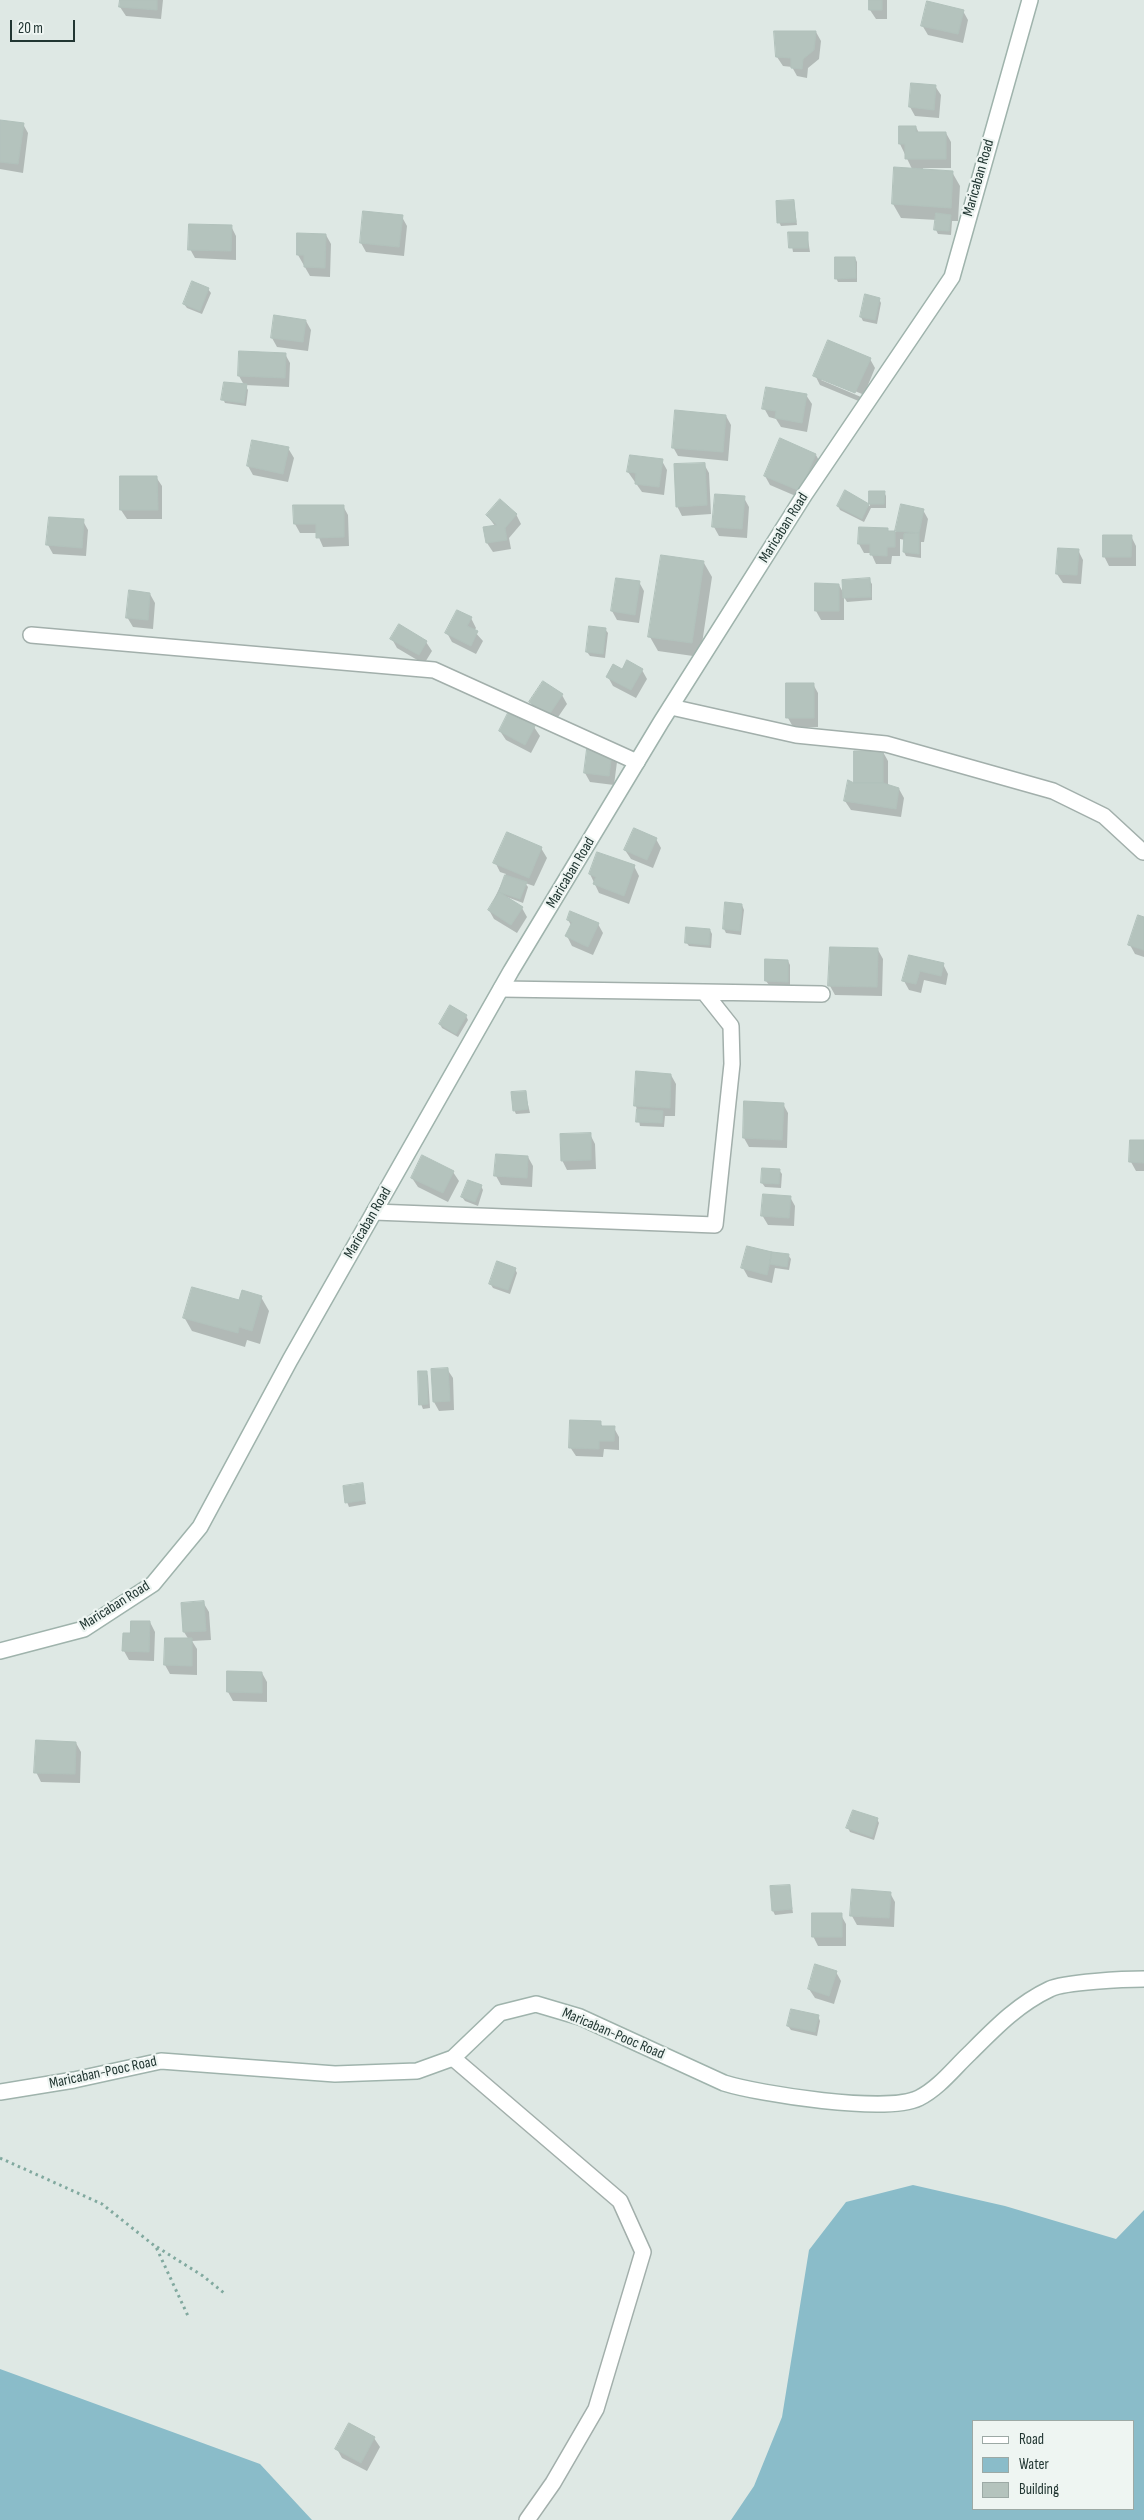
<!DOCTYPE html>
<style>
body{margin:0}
#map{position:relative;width:1144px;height:2520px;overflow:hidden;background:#dee8e4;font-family:"Sofia Sans Condensed",sans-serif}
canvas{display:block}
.legend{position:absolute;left:972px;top:2420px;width:162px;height:90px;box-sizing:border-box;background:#eef5f2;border:1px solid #9ca9a5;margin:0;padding:6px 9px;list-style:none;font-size:15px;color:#213632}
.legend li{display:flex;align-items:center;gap:10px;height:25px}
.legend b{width:25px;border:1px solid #9ca9a5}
.scale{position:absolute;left:10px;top:20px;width:65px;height:22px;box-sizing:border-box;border:2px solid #213632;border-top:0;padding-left:6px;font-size:15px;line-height:18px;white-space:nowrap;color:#213632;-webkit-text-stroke:4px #eef5f2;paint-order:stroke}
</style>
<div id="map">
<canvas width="1144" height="2520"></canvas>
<ul class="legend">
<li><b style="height:6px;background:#fff"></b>Road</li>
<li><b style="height:14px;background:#8abcc9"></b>Water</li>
<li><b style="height:14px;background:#b4c3bd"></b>Building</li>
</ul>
<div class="scale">20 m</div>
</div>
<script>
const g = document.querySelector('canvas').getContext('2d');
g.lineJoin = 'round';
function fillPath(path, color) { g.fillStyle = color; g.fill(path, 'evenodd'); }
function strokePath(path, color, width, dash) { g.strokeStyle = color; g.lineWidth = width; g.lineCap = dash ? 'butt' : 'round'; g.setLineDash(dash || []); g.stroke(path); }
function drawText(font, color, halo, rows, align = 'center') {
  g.font = font + ' "Sofia Sans Condensed",sans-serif'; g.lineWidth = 4.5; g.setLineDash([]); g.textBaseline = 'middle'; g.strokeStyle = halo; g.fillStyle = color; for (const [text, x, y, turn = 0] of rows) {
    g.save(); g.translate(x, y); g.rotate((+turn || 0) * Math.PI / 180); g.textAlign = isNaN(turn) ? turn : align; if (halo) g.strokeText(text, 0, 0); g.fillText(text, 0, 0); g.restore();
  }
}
const water = new Path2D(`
 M 913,2185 L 1005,2206 L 1116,2239 L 1144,2210 L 1144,2520 L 731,2520 L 754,2486 L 782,2417 L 809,2250 L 846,2202 ZM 1133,2421 L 1133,2509 L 973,2509 L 973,2421 Z
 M 0,2369 L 260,2464 L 312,2520 L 0,2520 Z`);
const shadow = new Path2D(`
 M 121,0 L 163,0 L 161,19 L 126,16 L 120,7 Z
 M 870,0 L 887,0 L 887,19 L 876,19 L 870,10 Z
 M 963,11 L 968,20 L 963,43 L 928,35 L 922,25 Z
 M 816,32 L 821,41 L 819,59 L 808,68 L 807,78 L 797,76 L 792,67 L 783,66 L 777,57 Z
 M 935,86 L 941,95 L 939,118 L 915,116 L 910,107 Z
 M 0,121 L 23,124 L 28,133 L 23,173 L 0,169 Z
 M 916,127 L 919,133 L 946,133 L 951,142 L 951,168 L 923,168 L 923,170 L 952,172 L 960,186 L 958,221 L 952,221 L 951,235 L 938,234 L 936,230 L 937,220 L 901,218 L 893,204 L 912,169 L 900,144 Z
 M 794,202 L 797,225 L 781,226 L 779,222 Z
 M 402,217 L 407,226 L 404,256 L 366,252 L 361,243 Z
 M 231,226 L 236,236 L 236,260 L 195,258 L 190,249 Z
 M 807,233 L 810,252 L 793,252 L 790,234 Z
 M 326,235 L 331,244 L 330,277 L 310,276 L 298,255 Z
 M 855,258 L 857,262 L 857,282 L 838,282 L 836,278 Z
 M 208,289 L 211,293 L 202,314 L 187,308 L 184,304 Z
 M 879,299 L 881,303 L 877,324 L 863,321 L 861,317 Z
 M 306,321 L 311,330 L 308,351 L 277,347 L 272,338 Z
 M 285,354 L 290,363 L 289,387 L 245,385 L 248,390 L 246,406 L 225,403 L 223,399 L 244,385 L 239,376 Z
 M 870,359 L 875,368 L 861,402 L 820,385 L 815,375 ZM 821,377 L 862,394 L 861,397 L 821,380 Z
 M 806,395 L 812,404 L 807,432 L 781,427 L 776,419 L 769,417 L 764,408 Z
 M 726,416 L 731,425 L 728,461 L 678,456 L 673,447 Z
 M 288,448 L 294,458 L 288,482 L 253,475 L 248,466 Z
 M 816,455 L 821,464 L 805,500 L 770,485 L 765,476 Z
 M 631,456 L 662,461 L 667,470 L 664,495 L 642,492 L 628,472 Z
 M 704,464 L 709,473 L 711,514 L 682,516 L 677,506 Z
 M 156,477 L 162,486 L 162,519 L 127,519 L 121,510 L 121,478 Z
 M 846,492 L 870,506 L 870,492 L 884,492 L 886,496 L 886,508 L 871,508 L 864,522 L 840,510 L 838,506 Z
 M 744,498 L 749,507 L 747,538 L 719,536 L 714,527 Z
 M 343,506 L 348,515 L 349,546 L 323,547 L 317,533 L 300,533 L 295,524 L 295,507 Z
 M 902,506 L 923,510 L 928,519 L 924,542 L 921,542 L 921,558 L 906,556 L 904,552 L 905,540 L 900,539 L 900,556 L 892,556 L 891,564 L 876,564 L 871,553 L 864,553 L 859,544 L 887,529 L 889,532 L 896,532 Z
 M 516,514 L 521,524 L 509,538 L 511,549 L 493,552 L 487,543 L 484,528 L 495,526 L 487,515 Z
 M 83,521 L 88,530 L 86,556 L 53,554 L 48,545 Z
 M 1131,536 L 1136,546 L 1136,566 L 1109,566 L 1104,556 Z
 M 1078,550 L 1083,560 L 1081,584 L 1063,583 L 1057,574 Z
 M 704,563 L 712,577 L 700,657 L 658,651 L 650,637 Z
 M 869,580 L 872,584 L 872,600 L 847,602 L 844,597 L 844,620 L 821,620 L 816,611 L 839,585 L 844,594 Z
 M 639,582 L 644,591 L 639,623 L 617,620 L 612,611 Z
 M 150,594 L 155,603 L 153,629 L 133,627 L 127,617 Z
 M 471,618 L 476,628 L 474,631 L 483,641 L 476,654 L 452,642 L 447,633 Z
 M 605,629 L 608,633 L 605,658 L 590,656 L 587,652 Z
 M 392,639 L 426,642 L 432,651 L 424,664 L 397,648 Z
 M 642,670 L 647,679 L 636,698 L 613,686 L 608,677 L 622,671 Z
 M 813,684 L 818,693 L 818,727 L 793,727 L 788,718 Z
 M 562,695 L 567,704 L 554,723 L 536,712 L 531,703 Z
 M 509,714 L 534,727 L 540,736 L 531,753 L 506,740 L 500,731 Z
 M 883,752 L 888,761 L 888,786 L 899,789 L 904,798 L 901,817 L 851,810 L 845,801 L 855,785 Z
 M 612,753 L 617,762 L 614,785 L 590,782 L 585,773 Z
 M 656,839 L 661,848 L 653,868 L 631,859 L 625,850 Z
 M 541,848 L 547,858 L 534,886 L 525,883 L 528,887 L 523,903 L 507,897 L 522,908 L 527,917 L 517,933 L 494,919 L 489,910 L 506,874 L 500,872 L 495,862 Z
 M 634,866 L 639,876 L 629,904 L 599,893 L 590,874 Z
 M 742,905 L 744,910 L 741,935 L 726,933 L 724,929 Z
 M 1144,918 L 1144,957 L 1135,954 L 1130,945 Z
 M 568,920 L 598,924 L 603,933 L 593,955 L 572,946 L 567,936 L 571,925 Z
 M 710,930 L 712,934 L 711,948 L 689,946 L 686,942 Z
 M 831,948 L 878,950 L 883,959 L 882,996 L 835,995 L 830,986 Z
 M 910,956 L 943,964 L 948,974 L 946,985 L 924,980 L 921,993 L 909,990 L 904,981 Z
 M 788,961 L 790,965 L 790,985 L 769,985 L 766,981 Z
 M 466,1016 L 468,1020 L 458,1037 L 442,1028 L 440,1024 Z
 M 671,1075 L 676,1084 L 675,1116 L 665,1116 L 664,1127 L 640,1126 L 636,1106 Z
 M 525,1092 L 530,1113 L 516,1114 L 514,1110 Z
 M 783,1104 L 788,1113 L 787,1148 L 749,1147 L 744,1138 Z
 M 590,1134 L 595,1144 L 596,1169 L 567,1170 L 562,1160 Z
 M 1144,1141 L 1144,1171 L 1136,1171 L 1131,1162 Z
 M 528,1157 L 533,1166 L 532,1187 L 501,1185 L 496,1176 Z
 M 763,1169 L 779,1170 L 782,1174 L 781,1188 L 765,1187 L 762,1183 Z
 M 453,1172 L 459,1181 L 448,1202 L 418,1187 L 412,1178 Z
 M 481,1186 L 483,1190 L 478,1206 L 465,1201 L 462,1197 Z
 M 790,1197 L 795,1206 L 794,1226 L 768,1225 L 762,1215 Z
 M 748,1247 L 788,1255 L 791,1259 L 789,1270 L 775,1268 L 772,1283 L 748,1277 L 743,1268 Z
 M 515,1269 L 517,1273 L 510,1294 L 493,1288 L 490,1283 Z
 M 261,1297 L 269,1311 L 260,1344 L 247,1340 L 245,1347 L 192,1331 L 184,1317 Z
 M 447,1369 L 453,1378 L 454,1410 L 439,1411 L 434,1402 Z
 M 426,1372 L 428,1376 L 430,1408 L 423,1409 L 421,1404 Z
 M 600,1423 L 603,1427 L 614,1428 L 619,1437 L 619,1450 L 604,1449 L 603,1457 L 576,1456 L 570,1447 Z
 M 362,1485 L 366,1504 L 349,1507 L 347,1502 Z
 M 203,1602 L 209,1612 L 211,1640 L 192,1641 L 197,1649 L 197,1675 L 170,1674 L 165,1665 L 189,1640 L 184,1632 L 182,1604 Z
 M 150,1622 L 155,1632 L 154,1661 L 129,1660 L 124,1651 L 124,1634 L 131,1634 Z
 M 262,1673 L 267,1682 L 267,1702 L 233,1701 L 228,1692 Z
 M 76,1743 L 81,1752 L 80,1783 L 41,1782 L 36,1772 Z
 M 877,1819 L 879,1823 L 874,1840 L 850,1832 L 848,1828 Z
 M 789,1886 L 793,1913 L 775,1915 L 773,1911 Z
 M 890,1893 L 895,1902 L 894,1927 L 857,1925 L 852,1916 Z
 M 841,1915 L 846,1924 L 846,1946 L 818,1946 L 813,1936 Z
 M 836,1972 L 841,1981 L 834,2004 L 815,1998 L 809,1989 Z
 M 818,2016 L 820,2021 L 817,2036 L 791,2030 L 788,2026 Z
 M 374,2438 L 380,2447 L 367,2471 L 342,2458 L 337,2449 Z`);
const building = new Path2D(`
 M 120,0 L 157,0 L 157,10 L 119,7 Z
 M 869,0 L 882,0 L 882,10 L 869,10 Z
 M 927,1 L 964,10 L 958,34 L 921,26 Z
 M 774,31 L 816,31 L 814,50 L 803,59 L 802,69 L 791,68 L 791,58 L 776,57 Z
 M 911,83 L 936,85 L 934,110 L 909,107 Z
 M 0,120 L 24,123 L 18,164 L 0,162 Z
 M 899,126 L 916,126 L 916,132 L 946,132 L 946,159 L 905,159 L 905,144 L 899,144 Z
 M 894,167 L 953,171 L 951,208 L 892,204 Z
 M 794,200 L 796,222 L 777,223 L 776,201 Z
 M 363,211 L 403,215 L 399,247 L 360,243 Z
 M 936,213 L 951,215 L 949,231 L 934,230 Z
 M 189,224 L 232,225 L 231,251 L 188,250 Z
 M 788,232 L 808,232 L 808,248 L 789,248 Z
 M 297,233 L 326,234 L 325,268 L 304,267 L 304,255 L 297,255 Z
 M 835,257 L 855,257 L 856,278 L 835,279 Z
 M 192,281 L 209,288 L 200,311 L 183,304 Z
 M 865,294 L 880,298 L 875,320 L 860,317 Z
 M 274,315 L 306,320 L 303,342 L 271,338 Z
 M 828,340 L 871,358 L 855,393 L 813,376 Z
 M 239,351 L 286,353 L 285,378 L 238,376 Z
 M 224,382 L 247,384 L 244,403 L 221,400 Z
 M 766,387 L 807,394 L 802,423 L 775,418 L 776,411 L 762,409 Z
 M 675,410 L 726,415 L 723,452 L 672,448 Z
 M 780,438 L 816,454 L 800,491 L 764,476 Z
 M 252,440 L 289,447 L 283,474 L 247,466 Z
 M 630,455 L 663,459 L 659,487 L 635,484 L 636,473 L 627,472 Z
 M 705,463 L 707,505 L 676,507 L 674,464 Z
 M 120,476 L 157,476 L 158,510 L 120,510 Z
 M 845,490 L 869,504 L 862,519 L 837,506 Z
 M 869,491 L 885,491 L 884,504 L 869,504 Z
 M 715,494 L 745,496 L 742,529 L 712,527 Z
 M 500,499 L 517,514 L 505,528 L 507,540 L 486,543 L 483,527 L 497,525 L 486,515 Z
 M 901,504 L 924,509 L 919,533 L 895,531 Z
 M 293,505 L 344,505 L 344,537 L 316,538 L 316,524 L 294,524 Z
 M 49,517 L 84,519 L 82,548 L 46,545 Z
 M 859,527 L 888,528 L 888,531 L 895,531 L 895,547 L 887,547 L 887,556 L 870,555 L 870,544 L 858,544 Z
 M 919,533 L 919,554 L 903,552 L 904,534 Z
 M 1103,535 L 1132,535 L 1131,557 L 1103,557 Z
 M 1058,548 L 1079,549 L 1077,575 L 1056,574 Z
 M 661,555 L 704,561 L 692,643 L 648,637 Z
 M 616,578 L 640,581 L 635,615 L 611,611 Z
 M 870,578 L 871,597 L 843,598 L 842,580 Z
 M 815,583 L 839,584 L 839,611 L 815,611 Z
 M 129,590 L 150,593 L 148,620 L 126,618 Z
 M 457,610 L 472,617 L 467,626 L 478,631 L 471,646 L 445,633 Z
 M 399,624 L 427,641 L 419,655 L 390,639 Z
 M 589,626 L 606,628 L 603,654 L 586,652 Z
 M 627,660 L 643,669 L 631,690 L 606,677 L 613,664 L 622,669 Z
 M 543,681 L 563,694 L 549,715 L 529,702 Z
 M 786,683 L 814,683 L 814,718 L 786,718 Z
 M 508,713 L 535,726 L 525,745 L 499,731 Z
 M 587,749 L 612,752 L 609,776 L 584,773 Z
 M 854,751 L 883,751 L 883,783 L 854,783 Z
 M 848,780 L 854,783 L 883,783 L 899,788 L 896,809 L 844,801 Z
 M 634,828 L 657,838 L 647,860 L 624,850 Z
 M 507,832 L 542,847 L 529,878 L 493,863 Z
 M 597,852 L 635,865 L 624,896 L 593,884 L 596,877 L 589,874 Z
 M 505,875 L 527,882 L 520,899 L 499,892 Z
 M 499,892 L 523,907 L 511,925 L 488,910 Z
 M 725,902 L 742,904 L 740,931 L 723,929 Z
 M 570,911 L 599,923 L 588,947 L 565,936 L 572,922 L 567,920 Z
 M 1138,915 L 1144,917 L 1144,950 L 1128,945 Z
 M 686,927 L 710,929 L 709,945 L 685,943 Z
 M 830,947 L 878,948 L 877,987 L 828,986 Z
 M 909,955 L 944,963 L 941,976 L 920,971 L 916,984 L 902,981 Z
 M 765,959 L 788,960 L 788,982 L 765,981 Z
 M 450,1005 L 467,1015 L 456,1034 L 439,1024 Z
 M 636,1071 L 671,1074 L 670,1108 L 634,1106 Z
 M 526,1091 L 528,1109 L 513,1111 L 511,1092 Z
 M 744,1101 L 784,1103 L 782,1140 L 743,1138 Z
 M 637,1109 L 663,1111 L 662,1123 L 636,1122 Z
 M 591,1133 L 591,1160 L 561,1161 L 560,1134 Z
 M 1130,1140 L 1144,1140 L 1144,1163 L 1129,1162 Z
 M 496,1154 L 528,1156 L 527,1178 L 494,1176 Z
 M 422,1155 L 454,1171 L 443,1193 L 411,1178 Z
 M 762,1168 L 780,1169 L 779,1184 L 761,1183 Z
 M 468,1180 L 482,1185 L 475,1202 L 461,1197 Z
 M 763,1194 L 791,1196 L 789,1218 L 761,1216 Z
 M 747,1246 L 772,1252 L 767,1275 L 741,1268 Z
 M 772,1252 L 789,1254 L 787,1267 L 770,1264 Z
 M 497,1261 L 516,1268 L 508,1290 L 489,1284 Z
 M 192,1287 L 239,1300 L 242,1290 L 262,1296 L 252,1331 L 239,1327 L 238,1333 L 183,1318 Z
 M 448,1368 L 450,1401 L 433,1402 L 431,1369 Z
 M 418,1371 L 427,1371 L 428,1404 L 419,1405 Z
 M 570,1420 L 601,1421 L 601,1426 L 615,1426 L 614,1441 L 599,1441 L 599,1449 L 569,1448 Z
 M 363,1483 L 365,1500 L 345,1503 L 343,1486 Z
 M 204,1601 L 206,1631 L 183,1632 L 181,1603 Z
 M 131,1621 L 150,1621 L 149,1652 L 122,1651 L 123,1633 L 130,1633 Z
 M 165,1638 L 192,1638 L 192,1666 L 164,1665 Z
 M 227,1671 L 262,1672 L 262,1693 L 227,1692 Z
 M 36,1740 L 76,1742 L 75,1774 L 34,1773 Z
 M 853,1810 L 878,1818 L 872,1837 L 846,1828 Z
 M 790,1885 L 792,1909 L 772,1911 L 770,1886 Z
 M 852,1889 L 891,1892 L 889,1918 L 850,1916 Z
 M 812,1913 L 842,1913 L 842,1937 L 812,1937 Z
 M 815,1964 L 837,1971 L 829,1996 L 808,1989 Z
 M 791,2009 L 819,2015 L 815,2032 L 787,2026 Z
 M 349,2423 L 375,2437 L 361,2463 L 335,2449 Z`);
const path = new Path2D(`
 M 0,2158 L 102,2204 L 156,2247 L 188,2316
 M 157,2247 L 203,2276 L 224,2293`);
const street = new Path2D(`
 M 31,635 L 434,670 L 637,762
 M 671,707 L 796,735 L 886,744 L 1053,791 L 1104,816 L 1143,852
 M 704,992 L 822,994
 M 374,1212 L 715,1225 L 732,1064 L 731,1026 L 704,992 L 501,989
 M 453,2058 L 620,2201 L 643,2252 L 596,2409 L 553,2483 L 527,2520`);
const secondary = new Path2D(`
 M 0,1651 L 84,1629 L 153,1584 L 200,1527 L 290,1360 L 511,971 L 661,722 L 805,494 L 952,277 L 1030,0
 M 0,2092 L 74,2080 L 161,2061 L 335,2074 L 417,2071 L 453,2058 L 500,2013 L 536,2004 L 580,2017 L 724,2083 C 759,2094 887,2114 919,2098 C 939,2088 954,2068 970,2053 C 995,2028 1018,2004 1050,1989 C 1064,1982 1126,1979 1144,1979`);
const streetNames = [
 ["Maricaban Road",979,178,-74],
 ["Maricaban Road",784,528,-58],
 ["Maricaban Road",571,873,-59],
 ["Maricaban Road",368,1223,-60],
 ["Maricaban Road",115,1606,-32],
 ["Maricaban-Pooc Road",613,2034,23],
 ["Maricaban-Pooc Road",103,2073,-12]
];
fillPath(water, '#8abcc9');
fillPath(shadow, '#0003');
fillPath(building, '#b4c3bd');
strokePath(building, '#b1c1bb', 1);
strokePath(street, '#a2afab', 18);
strokePath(secondary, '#9fb3ac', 18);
strokePath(path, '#81a99f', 3, [2.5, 4]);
strokePath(street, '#fff', 15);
strokePath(secondary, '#fff', 15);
drawText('15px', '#213632', '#eef5f2', streetNames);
</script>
